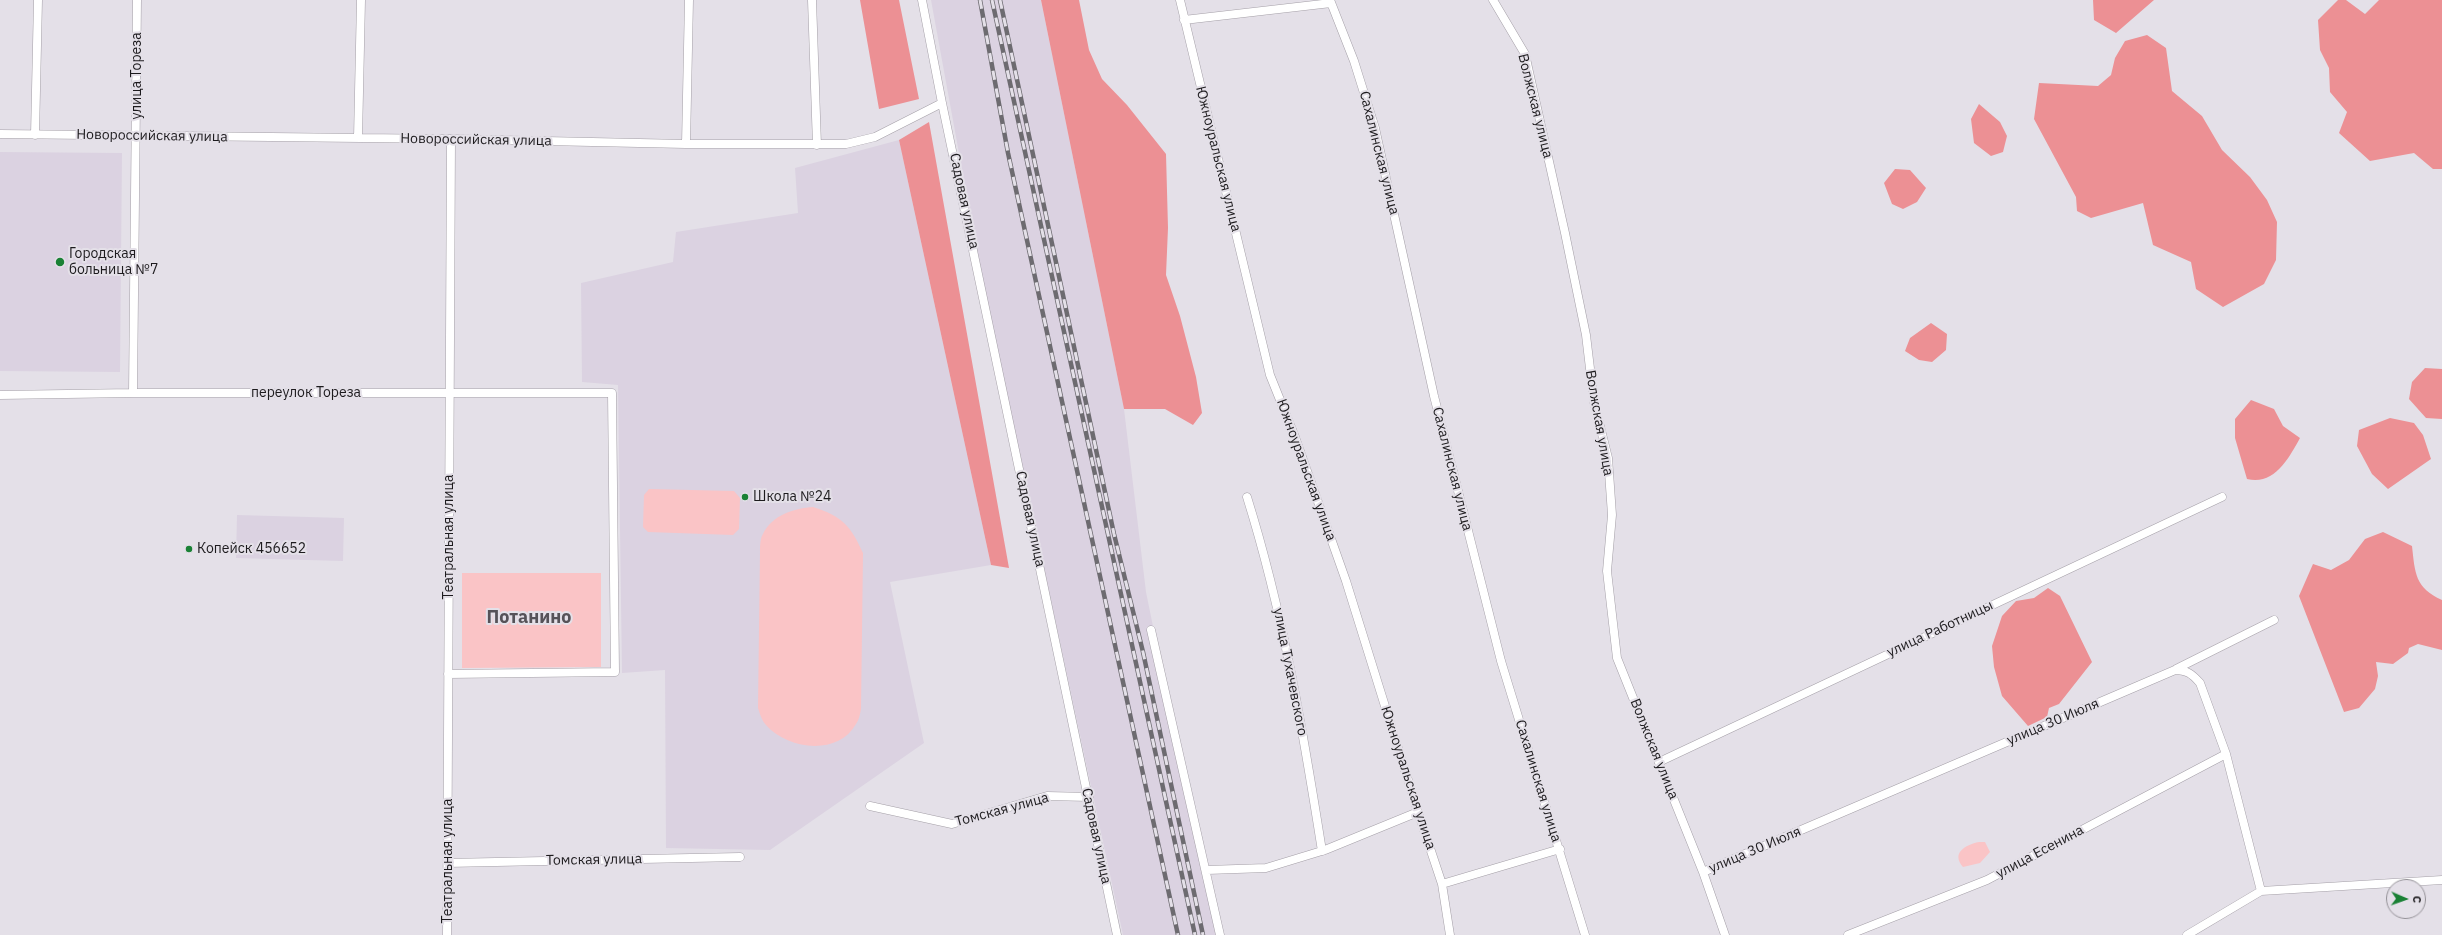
<!DOCTYPE html>
<meta charset="utf-8">
<style>
body{margin:0}
#map{position:relative;width:2442px;height:935px;overflow:hidden;background:#e4e0e8;font-family:"IBM Plex Sans",sans-serif}
canvas{display:block}
.north{position:absolute;left:2386px;top:879px;width:40px;height:40px;box-sizing:border-box;background:#e4e0e8;border:1px solid #949197;border-radius:50%;rotate:92deg;font-size:11px;font-weight:700;line-height:16px;text-align:center;color:#1d1b1e}
.north::after{content:'';display:block;margin:auto;width:14px;height:18px;background:#1a8135;clip-path:polygon(50% 0,100% 100%,50% 72%,0 100%)}
</style>
<div id="map">
<canvas width="2442" height="935"></canvas>
<div class="north">С</div>
</div>
<script>
const g = document.querySelector('canvas').getContext('2d');
g.lineJoin = 'round';
function fillPath(path, color) { g.fillStyle = color; g.fill(path, 'evenodd'); }
function strokePath(path, color, width, dash) { g.strokeStyle = color; g.lineWidth = width; g.lineCap = dash ? 'butt' : 'round'; g.setLineDash(dash || []); g.stroke(path); }
function drawText(font, color, halo, rows, align = 'center') {
  g.font = font + ' "IBM Plex Sans",sans-serif'; g.lineWidth = 4; g.setLineDash([]); g.textBaseline = 'middle'; g.strokeStyle = halo; g.fillStyle = color; for (const [text, x, y, turn = 0] of rows) {
    g.save(); g.translate(x, y); g.rotate((+turn || 0) * Math.PI / 180); g.textAlign = isNaN(turn) ? turn : align; if (halo) g.strokeText(text, 0, 0); g.fillText(text, 0, 0); g.restore();
  }
}
const built = new Path2D(`
 M 931,0 L 1041,0 L 1124,409 L 1146,592 L 1216,935 L 1123,935 L 982,279 Z
 M 899,140 L 991,565 L 890,582 L 924,743 L 770,850 L 666,848 L 665,670 L 622,673 L 618,385 L 582,382 L 581,283 L 673,262 L 676,232 L 798,213 L 795,168 Z
 M 0,152 L 122,153 L 120,372 L 0,371 Z
 M 237,515 L 344,518 L 343,561 L 236,558 Z`);
const green = new Path2D(`
 M 649,489 L 734,491 L 740,498 L 739,529 L 733,535 L 648,532 L 643,527 L 644,495 Z
 M 813,507 C 842,516 851,526 863,553 L 861,709 C 860,714 859,720 856,724 C 838,756 788,750 766,725 C 762,721 760,714 758,708 L 760,552 C 760,547 760,538 763,534 C 772,515 795,508 813,507 Z
 M 462,573 L 601,573 L 601,667 L 462,668 Z
 M 1979,842 L 1985,842 L 1990,852 L 1980,863 L 1963,867 C 1951,853 1965,845 1979,842 Z`);
const forest = new Path2D(`
 M 860,0 L 899,0 L 919,99 L 879,109 Z
 M 1041,0 L 1079,0 L 1089,50 L 1102,79 L 1127,105 L 1166,154 L 1168,228 L 1166,275 L 1180,316 L 1196,377 L 1202,413 L 1193,425 L 1165,409 L 1124,409 Z
 M 2093,0 L 2154,0 L 2116,33 L 2094,20 Z
 M 2338,0 L 2346,0 L 2365,14 L 2379,0 L 2442,0 L 2442,169 L 2433,169 L 2414,153 L 2370,161 L 2339,133 L 2347,112 L 2330,92 L 2329,68 L 2320,50 L 2318,20 Z
 M 2147,35 L 2166,48 L 2172,91 L 2202,116 L 2222,150 L 2250,177 L 2267,200 L 2277,222 L 2276,260 L 2264,284 L 2223,307 L 2196,289 L 2191,262 L 2153,245 L 2143,203 L 2091,218 L 2077,211 L 2076,197 L 2034,119 L 2039,83 L 2098,86 L 2111,75 L 2115,58 L 2125,41 Z
 M 1979,104 L 2000,122 L 2007,136 L 2003,152 L 1991,156 L 1974,143 L 1971,119 Z
 M 929,122 L 1009,568 L 991,565 L 899,140 Z
 M 1895,169 L 1910,170 L 1926,188 L 1917,202 L 1903,209 L 1892,204 L 1884,183 Z
 M 1931,323 L 1947,334 L 1946,350 L 1932,362 L 1919,360 L 1905,351 L 1910,338 Z
 M 2425,368 L 2442,369 L 2442,419 L 2426,418 L 2409,399 L 2412,382 Z
 M 2251,400 L 2274,409 L 2283,426 L 2300,438 C 2289,458 2274,486 2247,479 L 2235,438 L 2235,419 Z
 M 2390,418 L 2414,423 L 2423,435 L 2431,459 L 2388,489 L 2372,474 L 2357,446 L 2359,430 Z
 M 2383,532 L 2412,546 C 2415,573 2415,588 2442,600 L 2442,650 L 2418,644 L 2409,648 L 2408,653 L 2393,664 L 2376,662 L 2378,676 L 2375,689 L 2359,708 L 2344,712 L 2299,596 L 2313,564 L 2331,570 L 2349,560 L 2365,539 Z
 M 2048,588 L 2060,596 L 2092,662 L 2059,704 L 2049,708 L 2047,717 L 2028,726 L 2002,696 L 1994,667 L 1992,646 L 2002,616 L 2016,601 L 2034,598 Z`);
const minor = new Path2D(`
 M 812,0 L 817,145
 M 922,0 L 942,103 L 1117,935
 M 1180,0 L 1270,375 L 1295,437 L 1346,581 L 1418,812 L 1442,884 L 1450,935
 M 1330,0 L 1354,61 L 1375,128 L 1434,396 L 1501,661 L 1585,935
 M 1493,0 L 1525,54 L 1565,233 L 1586,335 L 1594,402 L 1608,458 L 1612,515 L 1607,571 L 1617,658 L 1703,872 L 1725,935
 M 1184,20 L 1331,3
 M 0,134 L 451,139 L 686,144 L 846,144 L 875,137 L 942,103
 M 35,135 L 38,0
 M 358,138 L 361,0
 M 686,144 L 689,0
 M 133,393 L 137,0
 M 0,395 L 133,393 L 612,393 L 615,672 L 448,674
 M 1247,497 C 1283,612 1303,731 1322,851
 M 1151,630 L 1220,935
 M 2176,669 L 2274,620
 M 1659,762 L 2222,497
 M 870,806 L 952,824 L 1047,796 L 1089,797
 M 447,863 L 740,857
 M 1207,870 L 1266,868 L 1325,850 L 1418,812
 M 1703,872 L 2175,670 C 2187,670 2192,674 2200,683 L 2226,754 L 2261,891
 M 1442,884 L 1560,849
 M 447,935 L 451,139
 M 1848,935 L 1987,880 L 2226,754
 M 2187,935 L 2261,891 L 2442,880`);
const rail = new Path2D(`
 M 980,0 L 1008,153 L 1178,935
 M 992,0 L 1195,935
 M 1000,0 L 1114,534 L 1143,652 L 1203,935`);
const markers = [
 [60,262,5,"#1a8135"],
 [745,497,4,"#1a8135"],
 [189,549,4,"#1a8135"]
];
const streetNames = [
 ["улица Тореза",137,76,-90],
 ["Волжская улица",1535,106,76],
 ["Новороссийская улица",152,136,1],
 ["Новороссийская улица",476,140,1],
 ["Сахалинская улица",1379,153,76],
 ["Южноуральская улица",1218,159,76],
 ["Садовая улица",964,201,78],
 ["переулок Тореза",306,393],
 ["Волжская улица",1599,423,80],
 ["Сахалинская улица",1452,469,76],
 ["Южноуральская улица",1306,470,70],
 ["Садовая улица",1030,519,78],
 ["Театральная улица",449,537,-90],
 ["улица Работницы",1940,629,-25],
 ["улица Тухачевского",1290,672,79],
 ["улица 30 Июля",2053,722,-23],
 ["Волжская улица",1654,749,68],
 ["Южноуральская улица",1408,778,72],
 ["Сахалинская улица",1538,781,73],
 ["Томская улица",1002,810,-15],
 ["Садовая улица",1096,836,78],
 ["улица 30 Июля",1755,850,-23],
 ["улица Есенина",2040,852,-28],
 ["Томская улица",594,860,-1],
 ["Театральная улица",448,861,-90]
];
const poiNames = [
 ["Городская",69,254],
 ["больница №7",69,270],
 ["Школа №24",753,497],
 ["Копейск 456652",197,549]
];
const districtNames = [
 ["Потанино",529,618]
];
fillPath(built, '#dbd2e1');
fillPath(green, '#fac4c6');
fillPath(forest, '#ec9094');
strokePath(minor, '#a49fa7', 9);
strokePath(minor, '#fff', 8);
strokePath(rail, '#6d6b70', 4.5);
strokePath(rail, '#e4e0e8', 3, [9]);
for (const [x, y, r, color] of markers) { const dot = new Path2D(); dot.arc(x, y, r, 0, 2 * Math.PI); g.fillStyle = color; g.fill(dot); strokePath(dot, '#e4e0e8', 1.5); }
drawText('14px', '#1d1b1e', '#e4e0e8', streetNames);
drawText('14px', '#1d1b1e', '#e4e0e8', poiNames, 'left');
drawText('bold 18px', '#565258', '#e4e0e8', districtNames);
</script>
